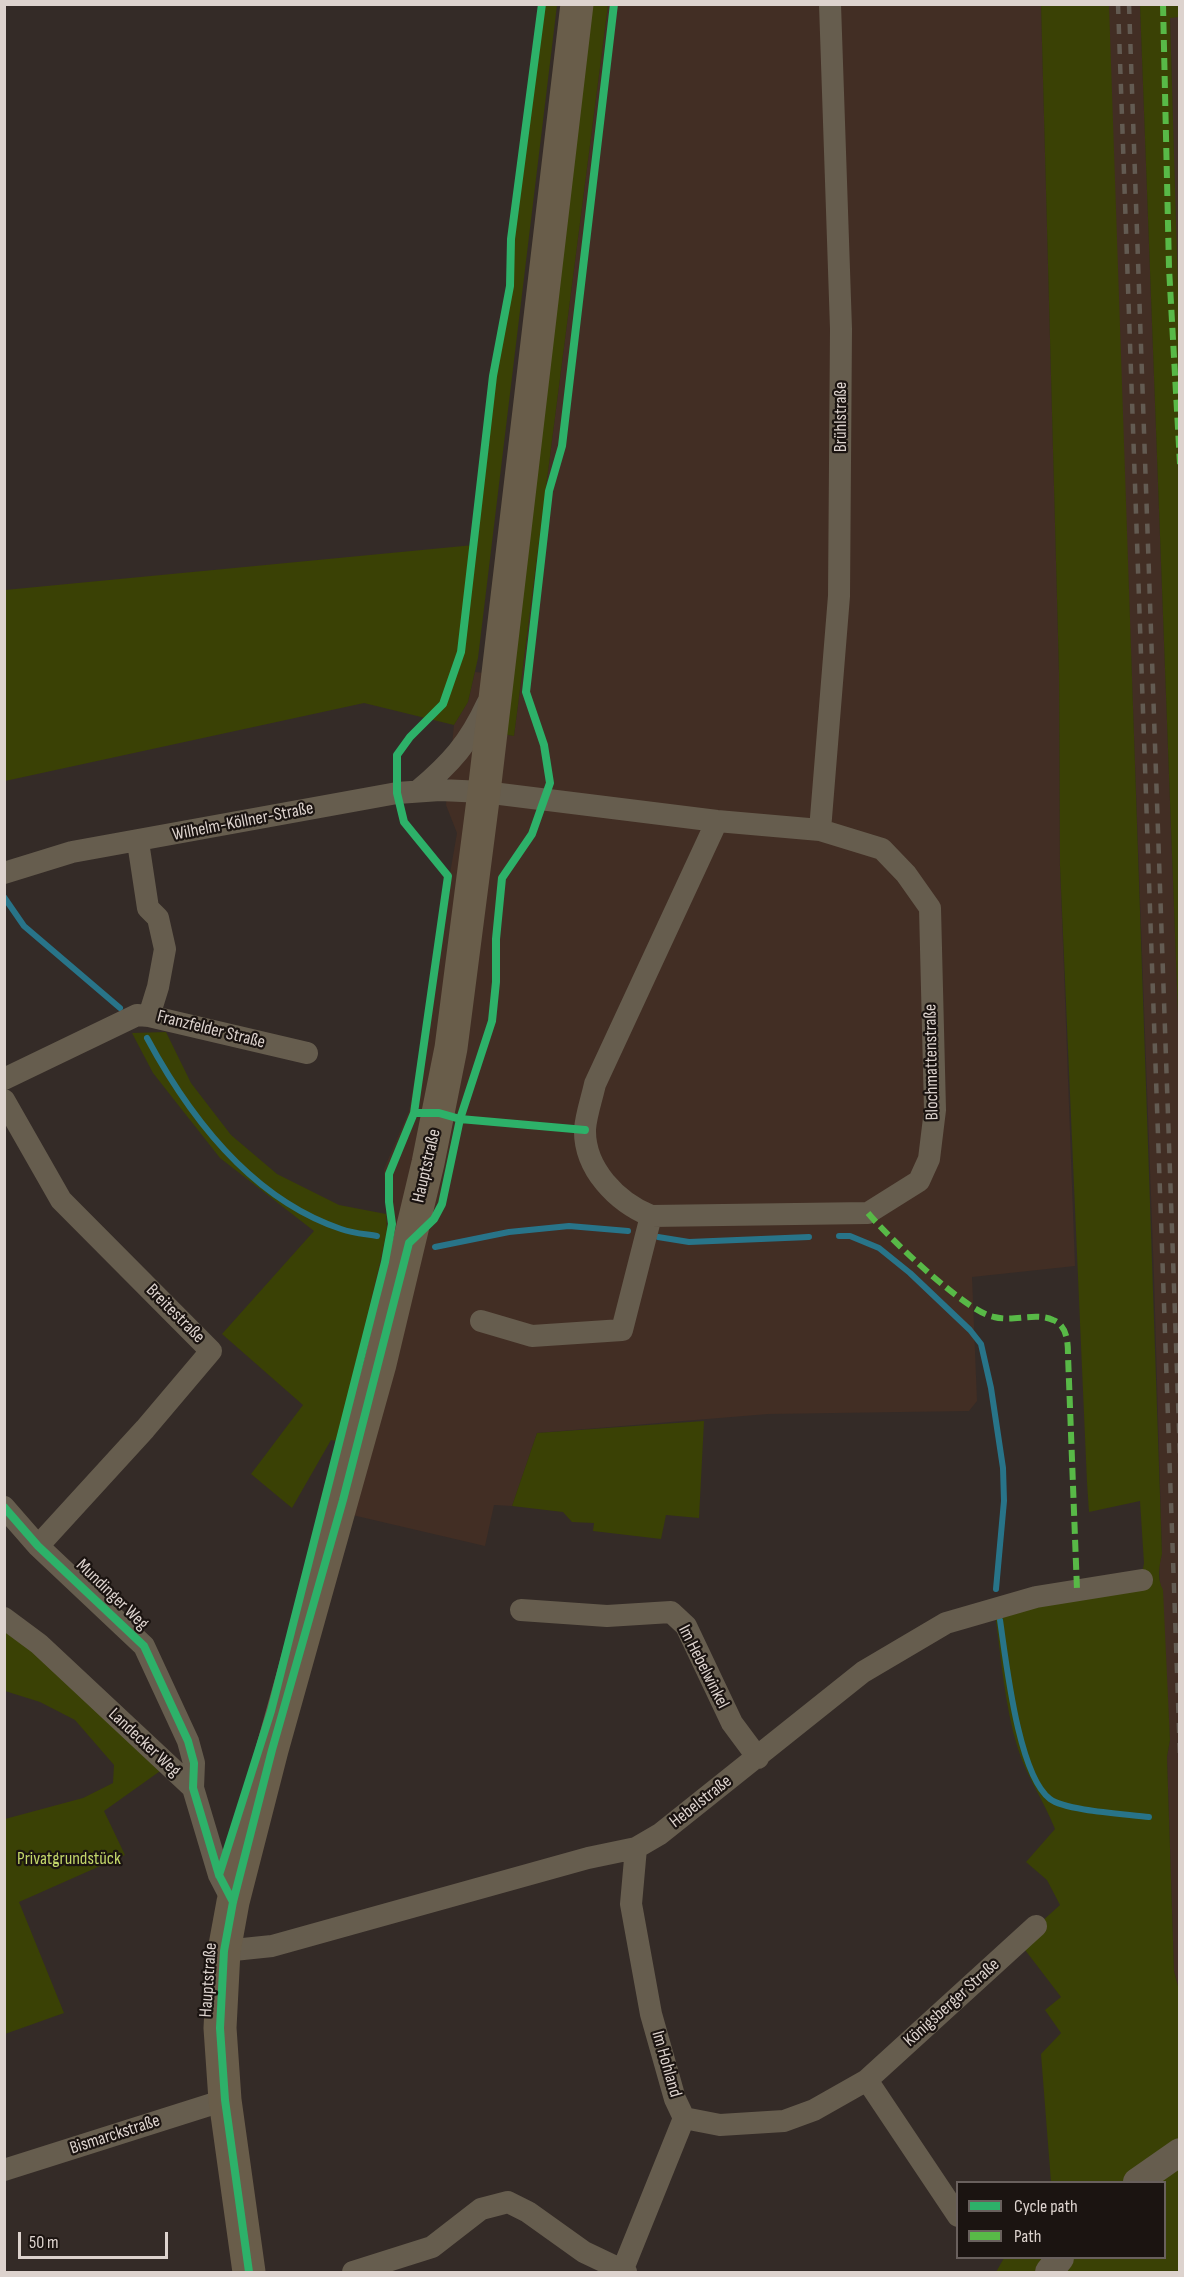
<!DOCTYPE html>
<meta charset="utf-8">
<style>
body{margin:0}
#map{position:relative;width:1184px;height:2277px;overflow:hidden;background:#342b27;font-family:"Sofia Sans Condensed",sans-serif}
canvas{display:block}
.frame{position:absolute;inset:0;border:6px solid #ddd3ce;pointer-events:none}
.legend{position:absolute;left:956px;top:2181px;width:210px;height:78px;box-sizing:border-box;background:#1b1411;border:2px solid #69605d;margin:0;padding:8px 10px;list-style:none;font-size:18px;color:#ddd3ce}
.legend li{display:flex;align-items:center;gap:12px;height:30px}
.legend b{width:30px;border:2px solid #69605d}
.scale{position:absolute;left:18px;top:2232px;width:150px;height:27px;box-sizing:border-box;border:3px solid #ddd3ce;border-top:0;padding-left:8px;font-size:18px;line-height:21px;white-space:nowrap;color:#ddd3ce;-webkit-text-stroke:4px #1b1411;paint-order:stroke}
</style>
<div id="map">
<canvas width="1184" height="2277"></canvas>
<div class="frame"></div>
<ul class="legend">
<li><b style="height:8px;background:#2db169"></b>Cycle path</li>
<li><b style="height:8px;background:#58b947"></b>Path</li>
</ul>
<div class="scale">50 m</div>
</div>
<script>
const g = document.querySelector('canvas').getContext('2d');
g.lineJoin = 'round';
function fillPath(path, color) { g.fillStyle = color; g.fill(path, 'evenodd'); }
function strokePath(path, color, width, dash) { g.strokeStyle = color; g.lineWidth = width; g.lineCap = dash ? 'butt' : 'round'; g.setLineDash(dash || []); g.stroke(path); }
function drawText(font, color, halo, rows, align = 'center') {
  g.font = font + ' "Sofia Sans Condensed",sans-serif'; g.lineWidth = 4.5; g.setLineDash([]); g.textBaseline = 'middle'; g.strokeStyle = halo; g.fillStyle = color; for (const [text, x, y, turn = 0] of rows) {
    g.save(); g.translate(x, y); g.rotate((+turn || 0) * Math.PI / 180); g.textAlign = isNaN(turn) ? turn : align; if (halo) g.strokeText(text, 0, 0); g.fillText(text, 0, 0); g.restore();
  }
}
const built = new Path2D(`
 M 608,5 L 1041,5 L 1059,672 L 1060,866 L 1075,1266 L 972,1277 L 977,1401 L 969,1411 L 768,1414 L 537,1433 L 512,1506 L 494,1505 L 485,1546 L 318,1507 L 337,1441 L 387,1230 L 384,1169 L 409,1111 L 457,833 L 446,805 L 454,725 L 468,702 L 475,672 L 503,675 L 496,733 L 514,736 Z
 M 1107,5 L 1140,5 L 1179,1040 L 1179,2032 L 1178,1986 L 1174,1971 L 1167,1757 L 1170,1740 L 1159,1565 L 1162,1554 L 1154,1277 Z`);
const industrial = new Path2D(`
 M 1170,17 L 1180,17 L 1179,358 L 1177,278 Z`);
const green = new Path2D(`
 M 542,5 L 557,5 L 478,658 L 468,702 L 454,725 L 364,703 L 5,781 L 5,590 L 474,545 L 493,376 L 510,286 L 511,239 Z
 M 583,5 L 608,5 L 514,736 L 496,733 Z
 M 1041,5 L 1109,5 L 1162,1554 C 1159,1566 1157,1579 1163,1590 L 1170,1740 L 1167,1757 L 1174,1971 L 1178,1986 L 1179,2272 L 996,2272 L 1004,2258 L 1164,2258 L 1164,2182 L 1051,2182 L 1041,2054 L 1061,2033 L 1045,2010 L 1061,1997 L 1019,1942 L 1060,1905 L 1047,1880 L 1026,1862 L 1055,1829 C 1044,1801 1027,1777 1018,1749 C 1004,1704 1001,1654 994,1607 L 1141,1580 L 1144,1563 L 1140,1501 L 1089,1512 L 1087,1482 L 1060,866 L 1059,672 Z
 M 1140,5 L 1180,5 L 1179,17 L 1170,18 L 1180,358 L 1179,1040 Z
 M 166,1032 L 191,1083 L 231,1135 L 277,1174 L 339,1205 L 386,1214 L 387,1230 L 379,1267 L 337,1441 L 331,1440 L 292,1508 L 251,1474 L 303,1405 L 222,1334 L 314,1231 L 220,1158 L 153,1073 L 132,1033 Z
 M 704,1421 L 699,1518 L 666,1515 L 661,1539 L 593,1531 L 594,1523 L 572,1522 L 563,1512 L 512,1506 L 537,1433 Z
 M 4,1623 L 163,1769 L 104,1811 L 125,1855 L 19,1902 L 64,2013 L 5,2034 L 5,1819 L 83,1798 L 113,1783 L 114,1765 L 75,1720 L 40,1702 L 5,1691 Z`);
const stream = new Path2D(`
 M 4,897 L 24,926 L 120,1008
 M 147,1038 C 190,1118 252,1199 341,1229 C 352,1233 365,1234 377,1236
 M 839,1236 L 850,1236 L 879,1248 L 910,1273 L 970,1330 L 981,1344 L 991,1388 L 1003,1468 L 1004,1501 L 996,1589
 M 658,1237 L 689,1242 L 809,1237
 M 435,1247 L 509,1232 L 569,1226 L 628,1231
 M 1000,1620 C 1006,1660 1018,1775 1050,1799 C 1066,1811 1127,1814 1149,1817`);
const minor = new Path2D(`
 M 418,791 C 451,763 469,743 487,704
 M 820,830 L 839,596 L 841,329 L 830,4
 M 138,842 L 148,908 L 158,918 L 165,949 L 158,987 L 149,1016 L 307,1053
 M 4,873 L 72,852 L 397,793 L 440,790 L 484,792 L 717,821 L 820,830 L 882,849 L 906,874 L 930,908 L 935,1110 L 929,1159 L 919,1181 L 868,1213 L 651,1216 C 617,1202 584,1169 585,1129 C 586,1115 592,1098 595,1084 L 717,821
 M 4,1079 L 137,1015 L 149,1016
 M 4,1100 L 61,1200 L 211,1351 L 145,1429 L 38,1546
 M 481,1321 L 532,1336 L 622,1330 L 651,1216
 M 4,1507 L 38,1546 L 144,1646 L 188,1741 L 194,1763 L 193,1788
 M 521,1610 L 607,1616 L 671,1612 L 686,1626 L 732,1723 L 758,1758
 M 4,1618 L 39,1644 L 193,1788 L 219,1875 L 233,1902
 M 224,1951 L 272,1946 L 588,1858 L 636,1848 L 660,1834 L 863,1672 L 946,1623 L 1036,1597 L 1142,1580
 M 867,2080 L 958,2216
 M 684,2118 L 720,2125 L 784,2121 L 814,2110 L 867,2080 L 1036,1926
 M 4,2170 L 225,2100
 M 623,2269 L 684,2118 L 675,2099 L 651,2014 L 631,1904 L 636,1848
 M 353,2272 L 432,2247 L 481,2209 L 508,2202 L 528,2212 L 584,2252 L 626,2272`);
const tertiary = new Path2D(`
 M 1137,2182 L 1180,2152
 M 1049,2272 L 1060,2258`);
const primary = new Path2D(`
 M 249,2272 L 225,2100 L 220,2028 L 224,1951 L 233,1902 L 272,1750 L 380,1364 L 428,1163 L 451,1048 L 484,792 L 577,4`);
const rail = new Path2D(`
 M 1118,4 L 1180,1757
 M 1129,4 L 1180,1457`);
const quiet = new Path2D(`
 M 1163,4 L 1169,268 L 1180,464
 M 868,1213 C 888,1237 966,1312 994,1317 C 1013,1322 1036,1312 1053,1320 C 1067,1325 1068,1342 1068,1355 L 1077,1590`);
const cycleway = new Path2D(`
 M 414,1113 L 439,1113 L 460,1119 L 585,1130
 M 4,1507 L 38,1546 L 144,1646 L 188,1741 L 194,1763 L 193,1788 L 219,1875 L 233,1902
 M 219,1875 L 271,1711 L 385,1262 L 392,1224 L 389,1202 L 389,1174 L 414,1113 L 448,876 L 404,822 L 397,793 L 397,755 L 410,737 L 443,704 L 461,652 L 493,376 L 510,286 L 511,239 L 542,4
 M 249,2272 L 225,2100 L 220,2028 L 224,1951 L 233,1902 L 272,1750 L 343,1500 L 409,1243 L 434,1219 L 442,1204 L 460,1119 L 492,1021 L 496,982 L 496,939 L 502,878 L 532,834 L 550,783 L 544,745 L 526,692 L 549,491 L 562,446 L 614,4`);
const streetNames = [
 ["Brühlstraße",841,417,-90],
 ["Wilhelm-Köllner-Straße",243,822,-11],
 ["Franzfelder Straße",211,1030,14],
 ["Blochmattenstraße",932,1062,-91],
 ["Hauptstraße",427,1166,-77],
 ["Breitestraße",175,1314,45],
 ["Mundinger Weg",112,1595,44],
 ["Im Hebelwinkel",703,1667,63],
 ["Landecker Weg",144,1743,43],
 ["Hebelstraße",701,1802,-38],
 ["Hauptstraße",209,1980,-86],
 ["Königsberger Straße",952,2003,-42],
 ["Im Hohland",666,2064,74],
 ["Bismarckstraße",115,2135,-18]
];
const parkNames = [
 ["Privatgrundstück",69,1859]
];
fillPath(built, '#422e24');
fillPath(industrial, '#413028');
fillPath(green, '#3a4105');
strokePath(stream, '#287489', 6);
strokePath(minor, '#665d4e', 22);
strokePath(tertiary, '#665d4e', 28);
strokePath(primary, '#695d4a', 33);
strokePath(rail, '#635b52', 4.5, [10, 10]);
strokePath(quiet, '#58b947', 6, [12, 6]);
strokePath(cycleway, '#2db169', 8);
drawText('18px', '#ddd3ce', '#1b1411', streetNames);
drawText('18px', '#c3d76a', '#1b1411', parkNames);
</script>
